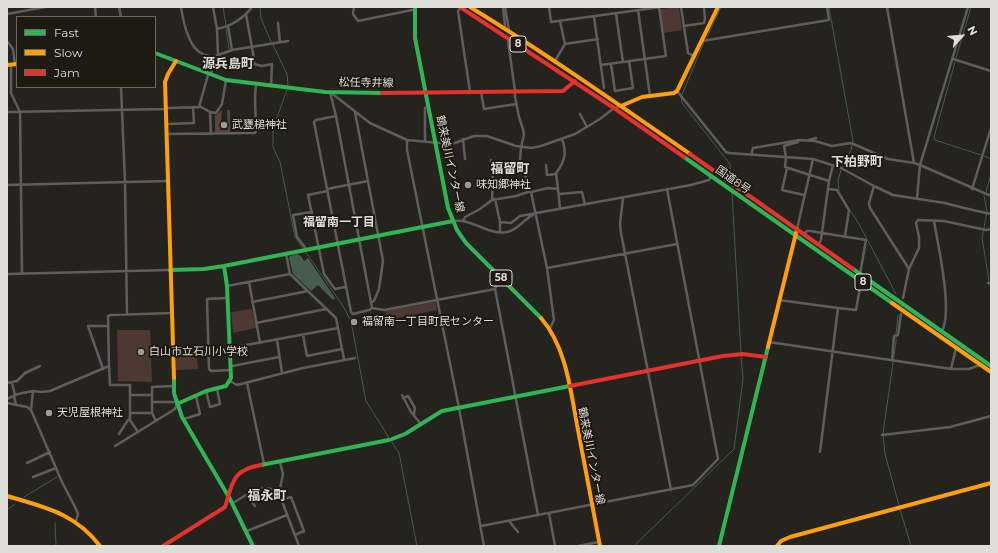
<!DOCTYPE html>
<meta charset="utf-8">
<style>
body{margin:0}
#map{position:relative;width:998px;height:553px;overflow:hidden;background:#24231e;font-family:Montserrat,sans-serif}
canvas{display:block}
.frame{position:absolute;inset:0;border:8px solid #dfddd7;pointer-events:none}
.legend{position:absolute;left:16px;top:16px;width:140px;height:72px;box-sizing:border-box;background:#1d1a11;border:1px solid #6b6860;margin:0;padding:5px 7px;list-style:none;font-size:12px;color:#dfddd7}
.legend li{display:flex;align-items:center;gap:8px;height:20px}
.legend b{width:20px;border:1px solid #6b6860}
.north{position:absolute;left:942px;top:16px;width:40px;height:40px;-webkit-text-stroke:3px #1d1a11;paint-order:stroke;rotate:63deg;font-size:11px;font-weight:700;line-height:16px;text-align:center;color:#dfddd7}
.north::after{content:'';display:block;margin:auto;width:14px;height:18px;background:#dfddd7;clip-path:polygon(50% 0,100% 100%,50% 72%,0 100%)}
</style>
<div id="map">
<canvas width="998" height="553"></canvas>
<div class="frame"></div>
<ul class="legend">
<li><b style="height:5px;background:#30b455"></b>Fast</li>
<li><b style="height:5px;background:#ff9f0a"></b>Slow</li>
<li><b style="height:5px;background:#e5322d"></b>Jam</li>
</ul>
<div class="north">N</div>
</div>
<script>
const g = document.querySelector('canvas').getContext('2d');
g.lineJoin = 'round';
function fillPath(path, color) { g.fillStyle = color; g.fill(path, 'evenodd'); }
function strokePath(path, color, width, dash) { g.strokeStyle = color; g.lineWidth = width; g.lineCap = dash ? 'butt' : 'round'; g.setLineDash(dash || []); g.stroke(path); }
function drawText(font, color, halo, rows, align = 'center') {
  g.font = font + ' Montserrat,"Noto Sans JP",sans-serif'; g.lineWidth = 4; g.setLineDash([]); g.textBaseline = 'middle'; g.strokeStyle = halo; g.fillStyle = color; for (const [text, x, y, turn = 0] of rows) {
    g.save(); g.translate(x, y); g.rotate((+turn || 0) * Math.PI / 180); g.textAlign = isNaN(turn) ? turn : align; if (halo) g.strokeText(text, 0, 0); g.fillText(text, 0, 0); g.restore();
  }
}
const green = new Path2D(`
 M 676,7 L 679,8 L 682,30 L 664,33 L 660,11 L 662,9 Z
 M 436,302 L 437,310 L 387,320 L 385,311 Z
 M 252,309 L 256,328 L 233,333 L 231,312 Z
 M 117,330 L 150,330 L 152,382 L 118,381 Z
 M 188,345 L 190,345 L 191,356 L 197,357 L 198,369 L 176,370 L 176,357 L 188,357 Z`);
const forest = new Path2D(`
 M 222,110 L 220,130 L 228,130 L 227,110 L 230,110 L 230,132 L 215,132 L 215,116 Z`);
const water = new Path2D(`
 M 297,254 L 301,256 L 304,261 L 308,258 L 335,298 L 333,300 L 318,285 L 311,291 L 293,274 L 289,258 L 290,256 Z`);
const stream = new Path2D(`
 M 223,7 L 226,25
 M 260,7 L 261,18 L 271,42
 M 829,7 L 853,141 L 851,150 L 843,167
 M 226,29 L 229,49
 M 706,39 L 721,7
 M 704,42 L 681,97 L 682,103 L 730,164 L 731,181
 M 273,45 L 287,74 L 288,85
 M 956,58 L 971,7
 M 955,62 L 934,137 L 935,140 L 981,155
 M 287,90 L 273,128 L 273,147 L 280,162 L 295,237 L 303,248
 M 984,156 L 991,159
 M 839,190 L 838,181 L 841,170
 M 986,192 L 991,174
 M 732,193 L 741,353
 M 984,196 L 987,211 L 982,238 L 989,281
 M 850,210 L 859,224 L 896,294
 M 305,251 L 343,306 L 351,321 L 366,401 L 389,438
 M 990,285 L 991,291
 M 898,315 L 896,334 L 896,342 L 883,433 L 885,454 L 899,505
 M 391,441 L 399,453 L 417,546
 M 24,497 L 57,477
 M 900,509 L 911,546
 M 7,510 L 15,504
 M 55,523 L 56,546
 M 634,546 L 734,449 L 743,379 L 741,356`);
const street = new Path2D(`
 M 95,7 L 96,17
 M 119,7 L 121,17
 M 181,7 C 183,20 188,46 201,53 C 204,55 209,56 213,57 L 211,75
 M 354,7 L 353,14 L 358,21 L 412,10
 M 503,7 L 505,26
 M 505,7 L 509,30
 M 549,7 L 551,22 L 661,7
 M 681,7 L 688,53 L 694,56
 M 887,7 L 914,163
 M 460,8 L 458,11 L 470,92
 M 638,10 L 650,96
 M 7,14 L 45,7
 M 246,14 L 254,59 L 254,64 L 262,66 L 272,64 L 271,86
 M 616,14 L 623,62
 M 594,17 L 604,88
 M 278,23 L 280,42
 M 228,26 L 232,50
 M 684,26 L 704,23 L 705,19 L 704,7
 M 217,29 C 231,26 243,19 252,7
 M 7,41 L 13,49 L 15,65
 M 508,41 L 515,91 L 515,97 L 519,117 L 523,129 L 524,135 L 521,147 L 520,161 L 531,192 L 547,268 L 554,320 L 550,328
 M 702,41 L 829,20 L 827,7
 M 565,44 L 598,39
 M 218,55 L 232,50 L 288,41
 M 213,57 L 218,55 L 217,29 L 213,7
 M 953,59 L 991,71
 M 555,61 L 565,44 L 560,21
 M 611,64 L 615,91 L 633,88 L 629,61
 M 11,65 L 11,93 L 20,112 L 22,273
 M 601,65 L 666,56 L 659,7
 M 121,87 L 125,182 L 127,314
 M 677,91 L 726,152 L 729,153 L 813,159 L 841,168 L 874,186 L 893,195 L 945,203 L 964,208 L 991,214
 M 330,92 L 370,123 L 407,140 L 452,144 L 474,136 L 487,136 L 516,146 L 531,148 L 541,146 L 575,134 L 600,119 L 614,108 L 621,106
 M 330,92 L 336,116 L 372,308
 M 481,92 L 484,109 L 516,104
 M 199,107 L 208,75
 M 167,108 L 201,107 L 210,112 L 216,113 L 222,104 L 226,80
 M 7,112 L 166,109
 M 210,112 L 211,134
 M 355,112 L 383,261 L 379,289 L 374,301 L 372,302
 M 580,114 L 587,127
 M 336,116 L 316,120 L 314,122 L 351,312 L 353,314 L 369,310 L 372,308 L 384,310 L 495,289
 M 167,124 L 194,123 L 193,107
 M 167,134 L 255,133 L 256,131 L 255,97 L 256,84
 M 463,139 L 465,159
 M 407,140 L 407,150 L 459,408 L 484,546
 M 809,140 L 816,138
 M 425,142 L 425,108 L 428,106
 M 798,142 L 784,146 L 786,157 L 785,167 L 829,181 L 833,165
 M 751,155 L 753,148 L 800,140 L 815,141 L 832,146 L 851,143 L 888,159 L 914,163 L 920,165 L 991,196
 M 491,160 L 493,179 L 492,200
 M 491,165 L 520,163
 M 546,165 L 547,175 L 556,174
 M 787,168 L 782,190 L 804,195
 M 7,185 L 168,181
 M 874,186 L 869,203 L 870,208 L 909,269
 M 327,189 L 368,181
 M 558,189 L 560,209
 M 828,189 L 837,190 L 849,210 L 845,236
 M 972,189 L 991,128
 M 327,191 L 308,195 L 324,274 L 335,289 L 345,287
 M 531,192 L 548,188 L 558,189 L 556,173 C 565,162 567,152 562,139
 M 559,194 L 582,192 L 585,205
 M 623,198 L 620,224 L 621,233 L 671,490
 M 917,198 L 920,165 L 968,7
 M 495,199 L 500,222 L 500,232
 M 453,221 C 472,218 489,236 507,232 C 518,230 524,219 533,215
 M 463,221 L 465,217 L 480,209 L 492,200 L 516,196 L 531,191
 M 934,221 C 938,246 953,310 942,331
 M 500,222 L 511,223 L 520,216 L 691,185 L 709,180 L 711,176
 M 797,229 L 813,159
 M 804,234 L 807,231 L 810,231 L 866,240 L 860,274
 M 819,244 L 821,240 L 829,181
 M 307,250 L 297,237 L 293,215 L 312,212
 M 286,254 L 290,274 L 336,318 L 344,359
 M 547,268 L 677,244
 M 7,274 L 170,270
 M 500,277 L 495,289 L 538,515
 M 249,282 L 260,343
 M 988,283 L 991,283
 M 227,286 L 290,274
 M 227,298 L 207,299 L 209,369 L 211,371 L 231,370
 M 903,298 L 909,269 L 919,248 L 919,237 L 916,223 L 918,220 L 944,221 L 986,230 L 991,229
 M 779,300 L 838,308 L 820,452
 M 252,302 L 308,291
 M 838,308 L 856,310 L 861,282
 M 256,323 L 326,309
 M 303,335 L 307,356 L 342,349
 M 277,340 L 282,373
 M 769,342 L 951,369 L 969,369 L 980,365
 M 230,348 L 338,328
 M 892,360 L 894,336 L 898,335 L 901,314
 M 109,366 L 110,385 L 130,385 L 130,420 L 138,432
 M 232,366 L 279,357
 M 103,369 L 88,326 L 108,326
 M 951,369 L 956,348
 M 230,381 L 237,385 L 303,368 L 355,358
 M 7,383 L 17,381 L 25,373 L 40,366
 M 12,383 L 15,395
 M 247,383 L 264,464
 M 206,391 L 210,407 L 220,404 L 217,389
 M 130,395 L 152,395 L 152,387 L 174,386
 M 152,395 L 152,413 L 156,421
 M 402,395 L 411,412 L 420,423
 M 14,396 L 16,405
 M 403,398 L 408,396 L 415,408 L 414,414
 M 7,399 L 18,394 L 33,391
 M 152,402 L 176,402
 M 7,403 L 27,407 L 31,410
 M 130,413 L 152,413
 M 184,419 L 200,414 L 196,396
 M 119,434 L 128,420 L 130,419
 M 882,435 L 950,427 L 991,416
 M 115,446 L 175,409 L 177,404
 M 280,462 L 283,474 L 279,493 L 299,546
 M 27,463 L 50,452
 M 33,477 L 56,468
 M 245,496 L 249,498 L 255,506
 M 249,498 L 258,498
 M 281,500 L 291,497 L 304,531 L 295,535
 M 233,503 C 248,494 263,481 279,493
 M 549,513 L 555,546
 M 76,521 L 78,514 L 75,507 L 62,482 L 31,410 L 33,391 L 41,392 L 50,391 L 109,366 L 108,316 L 111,315 L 172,313
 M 509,521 L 518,532
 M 481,526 L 693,485 L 718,459 L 667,189
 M 247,531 L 287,515
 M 578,546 L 599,542`);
const fast = new Path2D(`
 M 415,7 L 415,38 L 448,208 L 457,230 L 466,243 L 541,318
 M 155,53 L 226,80 L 325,92 L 382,93
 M 684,157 L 892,303
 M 853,269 L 991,366
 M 170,270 L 204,269 L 224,266 L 453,221
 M 174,378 L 174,393 L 182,417 L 230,499 L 253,546
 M 177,404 L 206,391 L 226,386 L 231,378 L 227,286 L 224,266
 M 392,439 L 405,434 L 442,411 L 570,386
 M 261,465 L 389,440
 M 719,546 L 768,347`);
const slow = new Path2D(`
 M 470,7 C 545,53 618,104 690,154
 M 7,65 L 17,64
 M 621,106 L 642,97 L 674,93 L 677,91 L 718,7
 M 892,303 L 991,372
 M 541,318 C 568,349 571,396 579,435 C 586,472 593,509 600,546
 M 768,347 L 797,229
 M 174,378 L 165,82 L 168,74 L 176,61
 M 7,496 C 44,507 75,513 100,546
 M 777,546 L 781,541 L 790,537 L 991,483`);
const jam = new Path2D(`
 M 460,7 L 614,108 L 684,157
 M 382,93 L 563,91 L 575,81
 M 690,154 L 853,269
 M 570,386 L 723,356 L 743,354 L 766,357
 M 163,546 L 225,507 C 233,482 232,470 261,465`);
const markers = [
 [224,125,4,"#9e9c96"],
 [468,185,4,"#9e9c96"],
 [354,322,4,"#9e9c96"],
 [141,352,4,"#9e9c96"],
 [49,413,4,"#9e9c96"]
];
const shields = [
 [518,44,16],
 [501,278,22],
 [863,282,16]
];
const shieldNames = [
 ["8",518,44],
 ["58",501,278],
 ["8",863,282]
];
const streetNames = [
 ["松任寺井線",366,83,1],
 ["鶴来美川インター線",450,164,78],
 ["国道8号",733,180,35],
 ["鶴来美川インター線",591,456,79]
];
const poiNames = [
 ["武甕槌神社",232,125],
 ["味知郷神社",476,185],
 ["福留南一丁目町民センター",362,322],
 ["白山市立石川小学校",149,352],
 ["天児屋根神社",57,413]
];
const neighbourhoodNames = [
 ["福留南一丁目",339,222]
];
const quarterNames = [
 ["源兵島町",228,64],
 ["下柏野町",857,162],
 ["福留町",510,169],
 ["福永町",267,496]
];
fillPath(green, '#4e3834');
fillPath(forest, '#5c433e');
fillPath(water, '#475d4c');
strokePath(stream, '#475d4c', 1);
strokePath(street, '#605e5d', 2.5);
strokePath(fast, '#30b455', 4);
strokePath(slow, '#ff9f0a', 4);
strokePath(jam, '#e5322d', 4);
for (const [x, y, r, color] of markers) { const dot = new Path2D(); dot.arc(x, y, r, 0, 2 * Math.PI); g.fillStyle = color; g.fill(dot); strokePath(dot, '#1d1a11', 1.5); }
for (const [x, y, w] of shields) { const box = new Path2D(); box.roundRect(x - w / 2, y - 8, w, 16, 3); g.fillStyle = '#1d1a11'; g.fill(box); strokePath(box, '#dfddd7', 1); }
drawText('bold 10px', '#dfddd7', null, shieldNames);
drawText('11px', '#dfddd7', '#1d1a11', streetNames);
drawText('11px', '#dfddd7', '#1d1a11', poiNames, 'left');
drawText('bold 12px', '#dfddd7', '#1d1a11', neighbourhoodNames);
drawText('bold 13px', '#dfddd7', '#1d1a11', quarterNames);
</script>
